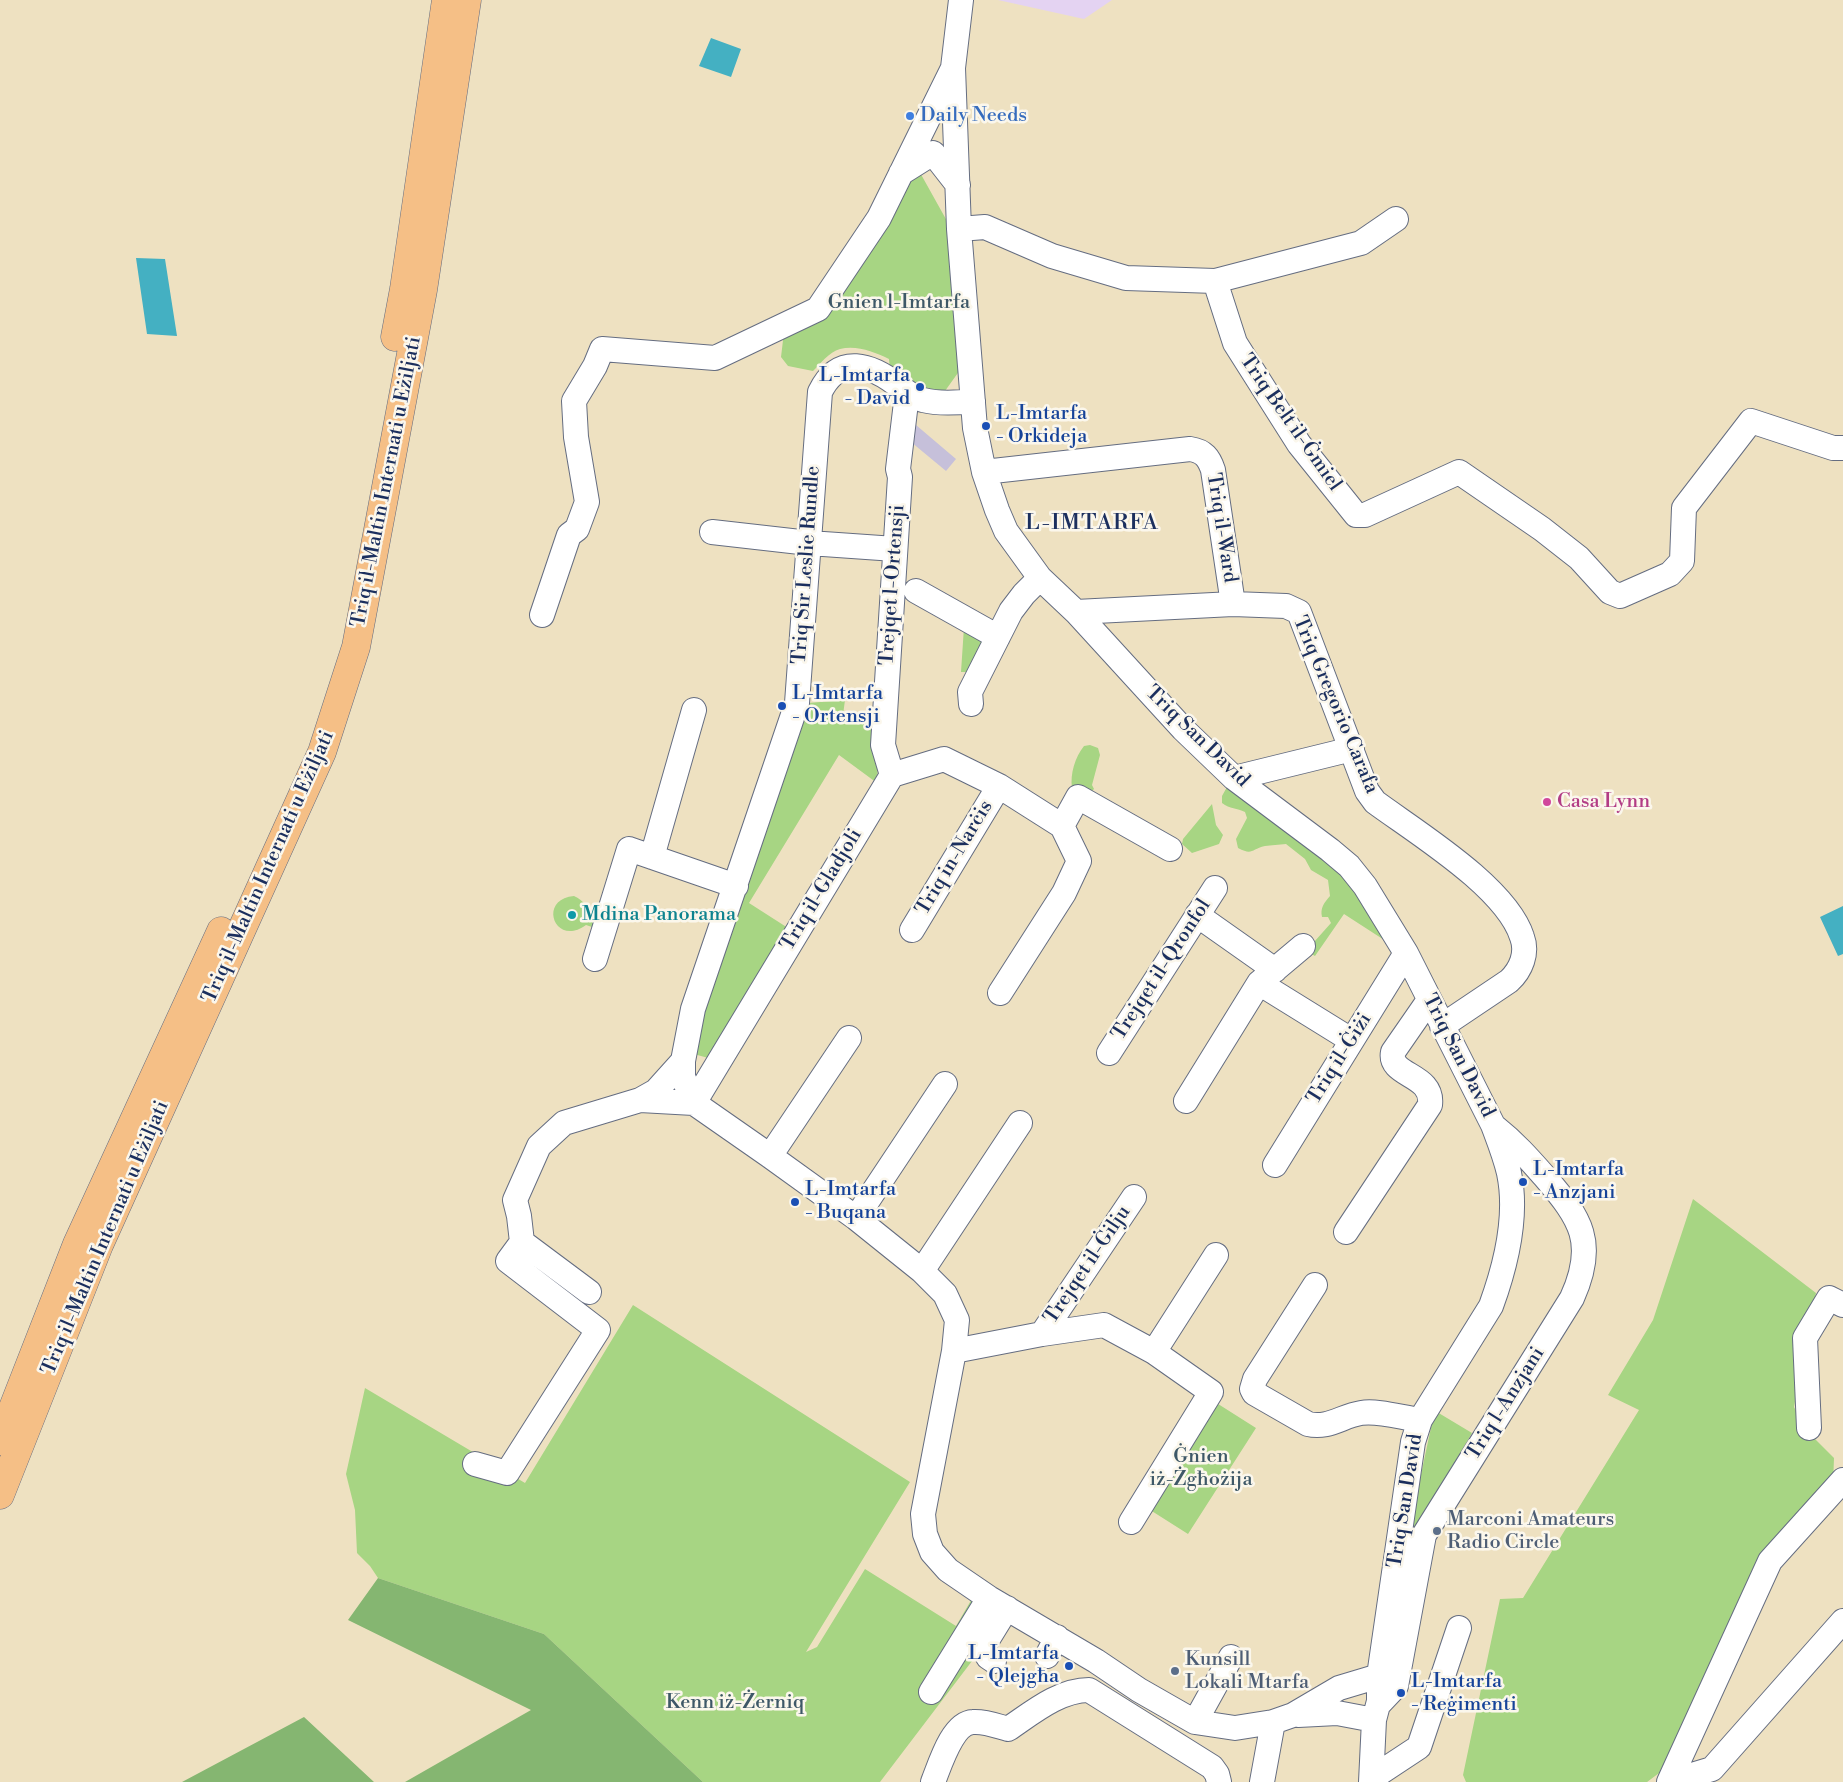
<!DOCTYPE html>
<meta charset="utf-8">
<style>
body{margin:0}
canvas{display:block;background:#eee1c1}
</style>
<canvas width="1843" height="1782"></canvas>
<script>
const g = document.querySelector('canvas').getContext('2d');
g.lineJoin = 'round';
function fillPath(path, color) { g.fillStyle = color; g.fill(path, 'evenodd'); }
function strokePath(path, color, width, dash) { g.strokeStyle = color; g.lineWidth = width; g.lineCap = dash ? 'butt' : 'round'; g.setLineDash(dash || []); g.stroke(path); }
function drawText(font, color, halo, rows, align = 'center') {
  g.font = font + ' "Libre Bodoni",serif'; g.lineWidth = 5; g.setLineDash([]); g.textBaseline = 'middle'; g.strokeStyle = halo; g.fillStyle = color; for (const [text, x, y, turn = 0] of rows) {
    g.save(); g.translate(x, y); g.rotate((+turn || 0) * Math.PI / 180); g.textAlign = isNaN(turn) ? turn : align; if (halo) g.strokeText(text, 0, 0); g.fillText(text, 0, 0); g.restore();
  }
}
const built = new Path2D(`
 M 998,0 L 1112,0 L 1084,19 Z`);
const industrial = new Path2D(`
 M 916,425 L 956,459 L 946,471 L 905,437 Z`);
const green = new Path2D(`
 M 918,169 L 947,221 L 960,370 L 945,391 L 914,390 L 890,371 L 889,359 C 874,352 857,345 840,349 C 829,352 820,364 813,371 L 788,366 L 781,357 L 784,332 L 864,254 Z
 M 964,627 L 983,639 L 984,650 L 972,672 L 961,672 Z
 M 845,700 L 843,715 L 880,722 L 877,783 L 839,755 L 749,903 L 788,928 L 712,1059 L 690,1053 L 808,703 Z
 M 1090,745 L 1098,748 L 1100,755 L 1092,785 L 1094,789 L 1090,793 L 1072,788 C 1070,774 1075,757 1084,746 Z
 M 1227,787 L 1340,869 L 1395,947 L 1344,914 L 1315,956 L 1306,951 L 1331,923 L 1328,917 L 1322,917 C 1320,908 1324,903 1330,896 L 1328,880 L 1311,870 L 1305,859 L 1286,844 C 1279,845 1271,845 1265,846 C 1251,849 1253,856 1238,848 L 1236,839 L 1247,818 L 1245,812 C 1237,808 1230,809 1222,803 L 1222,796 Z
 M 1212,804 L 1216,825 L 1223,835 L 1219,844 L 1192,853 L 1182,844 L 1183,839 Z
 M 574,896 C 584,901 587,905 589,916 L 607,921 L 604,931 L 586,925 C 555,948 537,899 574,896 Z
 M 1693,1199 L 1816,1293 L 1794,1407 L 1805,1429 L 1834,1458 L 1833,1485 L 1753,1582 L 1670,1765 L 1647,1782 L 1466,1782 L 1463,1775 L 1500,1599 L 1523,1598 L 1639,1410 L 1608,1395 L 1653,1320 Z
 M 633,1305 L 910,1482 L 806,1652 L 817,1647 L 865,1569 L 956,1626 L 973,1597 L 1007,1615 L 880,1782 L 703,1782 L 544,1634 L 378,1578 L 370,1566 L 357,1553 L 355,1510 L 346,1474 L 365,1388 L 525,1483 Z
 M 1215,1402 L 1256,1428 L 1188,1534 L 1147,1508 Z
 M 1437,1412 L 1472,1433 L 1413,1534 L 1411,1521 L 1432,1423 Z`);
const forest = new Path2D(`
 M 378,1578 L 544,1634 L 703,1782 L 405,1782 L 531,1710 L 348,1620 Z
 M 304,1717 L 374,1782 L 182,1782 Z`);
const water = new Path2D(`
 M 711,38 L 741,49 L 731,77 L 699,66 Z
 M 136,258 L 165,259 L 177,336 L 147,334 Z
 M 1843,906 L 1843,954 L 1838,956 L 1820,917 Z`);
const minor = new Path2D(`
 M 961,0 L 953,68 L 959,229 L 975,428 L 984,472 L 997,510 L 1006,531 L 1040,578 L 1076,612 L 1183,729 L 1234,778 L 1330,850 L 1349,866 L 1365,886 L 1406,953 L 1493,1125 C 1499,1141 1505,1156 1509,1173 C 1518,1216 1506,1265 1491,1306 L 1420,1420 L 1413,1442 L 1379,1676 L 1379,1701 L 1374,1720 L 1371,1782
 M 901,173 L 933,153 L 958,185
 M 959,229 L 985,227 L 1052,256 L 1126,278 L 1215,281 L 1361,243 L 1396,219
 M 1215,281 L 1235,343 L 1299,444 L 1356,515 L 1365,515 L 1459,472 L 1542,529 L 1579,558 L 1610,592 L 1620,596 L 1670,574 L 1682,561 L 1684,508 L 1751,421 L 1833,448 L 1843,448
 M 984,472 L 1190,449 C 1204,451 1209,458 1213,470 L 1233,604
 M 712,532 L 809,543 L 895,549
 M 916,591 L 998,637
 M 1076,612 L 1233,604 L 1286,606 L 1299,612 L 1367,791 L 1375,802 C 1417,833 1506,887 1522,937 C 1528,953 1521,970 1509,981 L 1442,1026
 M 542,615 L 569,535 L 577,529 L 587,502 L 576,437 L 574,401 L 595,366 L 602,349 L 715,358 L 818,309 L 879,218 L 952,70
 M 971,704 L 970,692 L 1011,611 L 1024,594 L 1040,578
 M 892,775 L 883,745 L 900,477 L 898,469 L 907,394
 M 1234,778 L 1352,749
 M 1062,826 L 1078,797 L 1170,849
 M 652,857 L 694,710
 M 1197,915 L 1275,970
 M 912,930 L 999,786
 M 595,959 L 629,849 L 736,886
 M 1259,983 L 1351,1040
 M 1000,993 L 1064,893 L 1079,861 L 1062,826
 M 1109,1053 L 1215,888
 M 640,1100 L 656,1091 L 683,1061
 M 1186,1101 L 1259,983 L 1303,946
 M 694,1103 L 770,1156 L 856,1218 L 922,1271 L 945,1294 L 957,1320 L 954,1351 L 923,1514 L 925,1534 L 932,1552 L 948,1570 L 989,1598 L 1096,1661 L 1139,1690 L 1195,1722 L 1235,1728 L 1273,1722 L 1293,1715 L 1339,1688 L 1379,1676
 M 694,1103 L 683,1077 L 683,1061 L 693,1009 L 797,703 L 820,392 C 839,353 871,364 900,387 C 907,392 914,398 923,400 C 939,404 956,403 973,401
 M 694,1103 L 892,775 L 944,759 L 999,786 L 1062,826
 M 770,1156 L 849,1038
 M 1275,1165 L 1406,953
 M 856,1218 L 945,1084
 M 1346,1232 L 1430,1105 C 1434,1073 1388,1077 1393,1052 L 1429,1000
 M 522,1242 L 519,1216 L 515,1200 L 539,1146 L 564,1123 L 640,1100 L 694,1103
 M 522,1242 L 589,1292
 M 922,1271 L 1020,1123
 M 1315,1285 L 1255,1379 L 1252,1389 L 1254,1393 L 1308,1424 C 1328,1429 1342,1416 1361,1413 C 1378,1410 1403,1418 1420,1420
 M 1042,1334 L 1134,1197
 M 954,1351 L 1042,1334 L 1104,1325 L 1154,1352 L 1211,1392 L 1131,1522
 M 1154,1352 L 1216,1255
 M 1809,1428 L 1805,1338 L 1829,1298 L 1843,1305
 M 475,1464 L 507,1473 L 598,1330 L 508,1261 L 522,1242
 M 1047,1656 L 1057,1637
 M 994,1661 L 988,1657 L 983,1647 L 1007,1608
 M 931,1692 L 989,1598
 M 1378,1705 L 1396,1686 L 1424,1535 L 1572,1298 C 1597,1243 1581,1219 1545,1177 C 1529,1159 1515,1143 1496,1128
 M 1298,1715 L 1337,1713 L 1374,1720
 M 1195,1722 L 1231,1657
 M 1372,1778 L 1419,1747 L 1459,1628
 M 933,1782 C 940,1765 952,1723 973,1722 C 985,1721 997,1726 1008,1729 C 1032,1713 1059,1690 1089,1690 L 1212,1767 L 1217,1774 L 1219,1782
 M 1262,1782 L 1273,1722
 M 1669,1782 L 1770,1561 L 1843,1480
 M 1669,1782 L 1712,1769 L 1843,1621`);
const highway = new Path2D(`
 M 395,337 L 404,289 L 446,0
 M 0,1441 L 77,1244 L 221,931
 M 0,1495 L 99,1245 L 322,752 L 356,647 L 423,290 L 467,0`);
const markers = [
 [910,116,5,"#3f7fe0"],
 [920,387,5,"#1a4fb4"],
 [986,426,5,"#1a4fb4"],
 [782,706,5,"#1a4fb4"],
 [1547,802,5,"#d1479c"],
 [572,915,5,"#0f9aa8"],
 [1523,1182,5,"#1a4fb4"],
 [795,1202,5,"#1a4fb4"],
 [1437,1531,5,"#5c6f8a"],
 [1069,1666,5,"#1a4fb4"],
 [1175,1671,5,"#5c6f8a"],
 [1401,1693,5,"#1a4fb4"]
];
const shopNames = [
 ["Daily Needs",920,116]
];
const parkNames = [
 ["Gnien l-Imtarfa",899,303],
 ["Ġnien",1201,1457],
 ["iż-Żgħożija",1201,1480],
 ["Kenn iż-Żerniq",735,1703]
];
const transitNames = [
 ["L-Imtarfa",910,376,"right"],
 ["- David",910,399,"right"],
 ["L-Imtarfa",996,414],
 ["- Orkideja",996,437],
 ["L-Imtarfa",792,694],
 ["- Ortensji",792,717],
 ["L-Imtarfa",1533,1170],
 ["- Anzjani",1533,1193],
 ["L-Imtarfa",805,1190],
 ["- Buqana",805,1213],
 ["L-Imtarfa",1059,1654,"right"],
 ["- Qlejgħa",1059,1677,"right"],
 ["L-Imtarfa",1411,1682],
 ["- Reġimenti",1411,1705]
];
const streetNames = [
 ["Triq Belt il-Ġmiel",1290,423,55],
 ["Triq il-Maltin Internati u Eżiljati",387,482,-79],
 ["Triq il-Ward",1221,528,81],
 ["Triq Sir Leslie Rundle",807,565,-86],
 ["Trejqet l-Ortensji",893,585,-86],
 ["Triq Gregorio Carafa",1335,705,67],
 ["Triq San David",1197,737,44],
 ["Triq in-Narċis",955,858,-59],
 ["Triq il-Maltin Internati u Eżiljati",269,867,-66],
 ["Triq il-Gladjoli",822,890,-59],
 ["Trejqet il-Qronfol",1162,970,-57],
 ["Triq San David",1458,1056,63],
 ["Triq il-Ġiżi",1340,1059,-58],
 ["Triq il-Maltin Internati u Eżiljati",106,1238,-67],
 ["Trejqet il-Ġilju",1088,1265,-56],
 ["Triq l-Anzjani",1506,1404,-58],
 ["Triq San David",1406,1501,-81]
];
const hotelNames = [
 ["Casa Lynn",1557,802]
];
const cultureNames = [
 ["Mdina Panorama",582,915]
];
const serviceNames = [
 ["Marconi Amateurs",1447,1520],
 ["Radio Circle",1447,1543],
 ["Kunsill",1185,1660],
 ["Lokali Mtarfa",1185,1683]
];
const quarterNames = [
 ["L-IMTARFA",1092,524]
];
fillPath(built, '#e4d3f2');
fillPath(industrial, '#c6c0da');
fillPath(green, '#a7d583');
fillPath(forest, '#85b671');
fillPath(water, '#44b0c2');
strokePath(minor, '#656d81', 26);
strokePath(highway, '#656d81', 29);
strokePath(minor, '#fff', 24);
strokePath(highway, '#f5bf86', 28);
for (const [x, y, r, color] of markers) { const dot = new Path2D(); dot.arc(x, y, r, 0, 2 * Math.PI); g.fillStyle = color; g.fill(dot); strokePath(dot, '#fbf7ec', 2); }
drawText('20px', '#366cbe', '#fbf7ec', shopNames, 'left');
drawText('20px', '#3e5867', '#fbf7ec', parkNames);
drawText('20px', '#164399', '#fbf7ec', transitNames, 'left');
drawText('20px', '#1b2f5e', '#fbf7ec', streetNames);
drawText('20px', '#b23c85', '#fbf7ec', hotelNames, 'left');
drawText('20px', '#0d838f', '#fbf7ec', cultureNames, 'left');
drawText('20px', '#4e5e75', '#fbf7ec', serviceNames, 'left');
g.letterSpacing = '1px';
drawText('22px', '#1b2f5e', '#fbf7ec', quarterNames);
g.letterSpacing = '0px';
</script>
